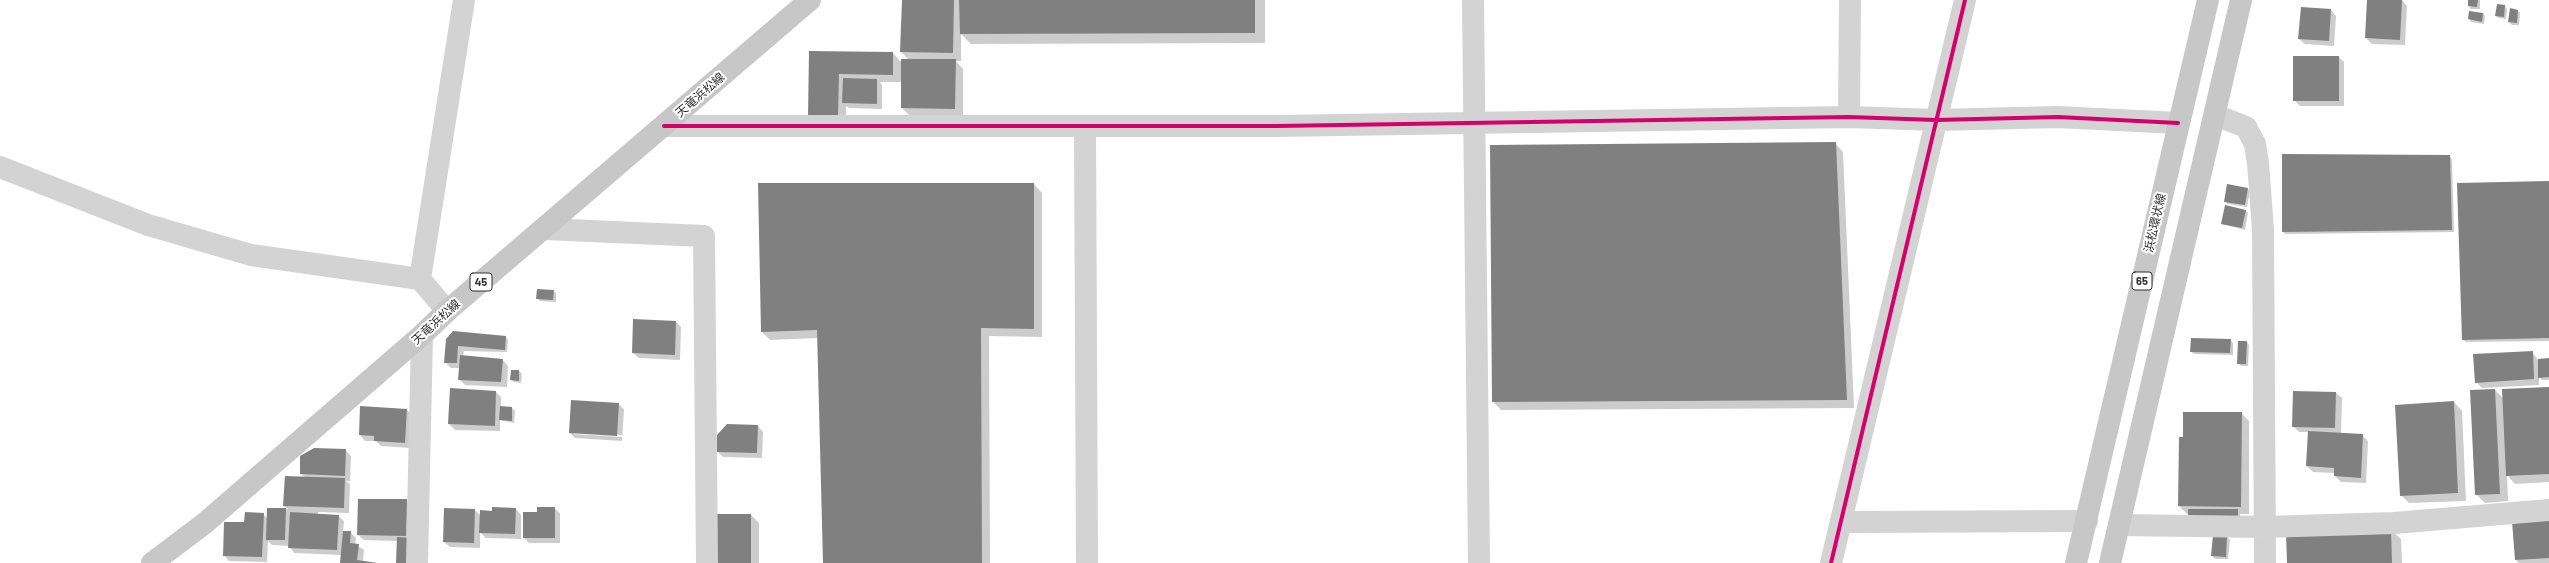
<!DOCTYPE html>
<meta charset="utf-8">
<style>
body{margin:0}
canvas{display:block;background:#fff}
</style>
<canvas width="2549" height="563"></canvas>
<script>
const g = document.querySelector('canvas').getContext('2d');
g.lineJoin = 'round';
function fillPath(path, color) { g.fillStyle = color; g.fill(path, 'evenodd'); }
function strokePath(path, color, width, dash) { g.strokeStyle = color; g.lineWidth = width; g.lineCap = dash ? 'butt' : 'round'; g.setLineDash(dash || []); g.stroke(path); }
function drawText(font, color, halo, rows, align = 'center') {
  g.font = font + ' Barlow,"Noto Sans JP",sans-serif'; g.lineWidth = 4; g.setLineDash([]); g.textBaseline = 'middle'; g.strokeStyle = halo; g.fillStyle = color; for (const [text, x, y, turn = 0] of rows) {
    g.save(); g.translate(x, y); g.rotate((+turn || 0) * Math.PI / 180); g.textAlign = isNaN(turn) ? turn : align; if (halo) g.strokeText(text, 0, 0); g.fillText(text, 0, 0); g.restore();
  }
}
const shadow = new Path2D(`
 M 903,0 L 1265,0 L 1265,43 L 971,44 L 961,34 L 961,61 L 956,61 L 963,69 L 963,117 L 910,116 L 902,108 L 902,82 L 880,82 L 882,85 L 882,109 L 849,108 L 846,106 L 846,124 L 809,115 L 810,52 L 893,53 L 902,63 L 909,60 L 901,52 Z
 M 2368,0 L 2402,0 L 2407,6 L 2405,45 L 2372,44 L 2366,38 Z
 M 2469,0 L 2480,0 L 2480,9 L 2471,9 L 2469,6 Z
 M 2505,6 L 2507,9 L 2506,19 L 2499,18 L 2496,16 Z
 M 2331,10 L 2336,16 L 2334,46 L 2305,44 L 2299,39 Z
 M 2518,11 L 2520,13 L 2519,25 L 2512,25 L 2509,22 Z
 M 2483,13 L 2485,16 L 2484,24 L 2471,22 L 2469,19 Z
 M 2339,57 L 2344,62 L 2344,106 L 2300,106 L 2294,100 Z
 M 1835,143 L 1843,152 L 1854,408 L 1501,410 L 1493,402 Z
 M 2449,156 L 2452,159 L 2454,232 L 2286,234 L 2283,232 Z
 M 2549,182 L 2549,341 L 2466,342 L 2463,340 Z
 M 1034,184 L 1042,193 L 1042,337 L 989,336 L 990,563 L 824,563 L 818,338 L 770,340 L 762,332 Z
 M 2248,189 L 2250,191 L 2247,207 L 2228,204 L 2225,201 Z
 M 2245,210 L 2248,213 L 2245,230 L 2222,224 Z
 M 553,291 L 556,293 L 556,302 L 540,301 L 537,298 Z
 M 676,322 L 681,327 L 680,360 L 639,358 L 633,353 Z
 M 506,337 L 508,340 L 507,352 L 464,351 L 463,356 L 503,360 L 508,366 L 507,387 L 465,385 L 459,379 L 460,368 L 451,368 L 445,362 L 447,340 Z
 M 2230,340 L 2233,343 L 2233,355 L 2194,354 L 2191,351 Z
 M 2247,342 L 2249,345 L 2248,366 L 2241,366 L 2238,363 Z
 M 2532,352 L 2538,360 L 2549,359 L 2549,380 L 2542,380 L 2539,377 L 2539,385 L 2482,388 L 2476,382 Z
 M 519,371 L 522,374 L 521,383 L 514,382 L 511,380 Z
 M 2549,388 L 2549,482 L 2515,484 L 2507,475 L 2508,501 L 2485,503 L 2476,494 L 2495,390 L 2504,399 Z
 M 496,392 L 501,397 L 501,407 L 512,408 L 515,411 L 514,423 L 500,420 L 500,431 L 455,430 L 449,424 Z
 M 2294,392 L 2336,393 L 2342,398 L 2341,434 L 2362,435 L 2368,441 L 2366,483 L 2341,482 L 2335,476 L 2335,473 L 2313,472 L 2307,466 L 2309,432 L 2299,432 L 2293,426 Z
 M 2454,402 L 2462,411 L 2466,501 L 2409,503 L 2401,495 Z
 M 618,404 L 624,409 L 622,441 L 575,438 L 570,433 ZM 574,432 L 622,435 L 622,437 L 574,434 Z
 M 361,407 L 407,410 L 412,415 L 410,448 L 381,446 L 376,441 L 365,441 L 360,435 Z
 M 2241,413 L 2249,421 L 2249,514 L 2240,514 L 2240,522 L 2187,514 L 2179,506 L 2180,438 Z
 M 758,426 L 763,432 L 762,458 L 723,457 L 718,452 Z
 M 345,450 L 351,456 L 350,481 L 346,481 L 350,484 L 349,513 L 318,512 L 318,514 L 338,516 L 344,521 L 343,532 L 350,532 L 356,538 L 355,544 L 364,550 L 363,561 L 377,563 L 341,563 L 342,555 L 294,553 L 289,546 L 272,545 L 268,541 L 267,562 L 229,561 L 224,555 L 245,523 L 263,514 L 267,518 L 268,509 L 288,509 L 284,506 L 285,477 L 305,477 L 301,474 Z
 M 406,500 L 412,506 L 411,539 L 397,563 L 397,541 L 364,540 L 358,535 Z
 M 554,508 L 560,513 L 560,543 L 529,543 L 524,538 Z
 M 516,509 L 521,515 L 521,539 L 486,538 L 480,532 L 480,548 L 450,547 L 444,542 L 475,510 L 481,516 Z
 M 751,515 L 759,523 L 759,563 L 717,563 Z
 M 2549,519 L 2549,563 L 2519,563 L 2516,560 Z
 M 2390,529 L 2401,539 L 2402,563 L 2288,563 Z
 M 2227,537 L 2230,540 L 2228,559 L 2215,559 L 2212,556 Z`);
const building = new Path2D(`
 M 902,0 L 954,0 L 953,53 L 900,52 Z
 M 959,0 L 1255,0 L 1255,33 L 960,34 Z
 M 2367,0 L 2402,0 L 2400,40 L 2365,38 Z
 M 2468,0 L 2478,0 L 2477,7 L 2468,6 Z
 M 2497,4 L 2505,5 L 2504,17 L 2495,16 Z
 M 2301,7 L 2331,9 L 2329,41 L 2298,39 Z
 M 2510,8 L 2518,10 L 2517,23 L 2508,22 Z
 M 2469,11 L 2483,13 L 2482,22 L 2468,19 Z
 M 809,51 L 893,52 L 893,75 L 839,74 L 838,116 L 808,116 Z
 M 2293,56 L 2339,56 L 2339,101 L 2293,101 Z
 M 901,59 L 956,59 L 955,109 L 901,108 Z
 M 843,78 L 877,79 L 877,104 L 842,103 Z
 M 1836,142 L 1847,400 L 1492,402 L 1490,145 Z
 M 2282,154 L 2450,155 L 2452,230 L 2282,232 Z
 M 2549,181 L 2549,338 L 2462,340 L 2457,183 Z
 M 758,183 L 1034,183 L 1034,329 L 981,328 L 982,563 L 823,563 L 817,330 L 761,332 Z
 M 2227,184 L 2248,188 L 2245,205 L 2224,202 Z
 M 2225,205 L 2246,210 L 2242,228 L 2221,224 Z
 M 537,289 L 554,290 L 553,300 L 536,299 Z
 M 633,319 L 676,321 L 675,355 L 632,353 Z
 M 453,331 L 506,336 L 505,350 L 458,346 L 457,363 L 444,363 L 446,339 Z
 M 2191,338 L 2231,339 L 2230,353 L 2190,352 Z
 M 2238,341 L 2247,341 L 2246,364 L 2237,364 Z
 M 2533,351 L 2534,379 L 2475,383 L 2473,354 Z
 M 460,355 L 503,359 L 501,382 L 458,380 Z
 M 2549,358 L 2549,377 L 2538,378 L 2538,359 Z
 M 511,370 L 519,370 L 519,381 L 510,380 Z
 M 2549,387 L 2549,474 L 2506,476 L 2502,389 Z
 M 450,388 L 496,391 L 495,426 L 448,424 Z
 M 2495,389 L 2500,494 L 2475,495 L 2470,390 Z
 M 2293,391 L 2336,392 L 2335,428 L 2292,427 Z
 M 571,400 L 619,403 L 617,436 L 569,433 Z
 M 2454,401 L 2458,493 L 2400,496 L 2395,405 Z
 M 360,406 L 407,409 L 405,443 L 374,441 L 374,436 L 359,435 Z
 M 500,406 L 512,407 L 512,421 L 499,420 Z
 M 2183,412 L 2242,412 L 2241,507 L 2178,506 L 2179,437 L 2183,437 Z
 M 727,424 L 758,425 L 757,453 L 717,452 L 717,435 Z
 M 2308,431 L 2363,434 L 2361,478 L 2334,476 L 2334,468 L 2306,466 Z
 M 314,448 L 346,449 L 345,476 L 300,474 L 300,456 Z
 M 285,476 L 345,478 L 344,508 L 283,506 Z
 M 358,499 L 407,499 L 406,536 L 357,535 Z
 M 492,507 L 516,508 L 515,534 L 479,533 L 480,510 L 492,511 Z
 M 537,507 L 555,507 L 555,538 L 523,538 L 523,512 L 537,512 Z
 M 267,508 L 286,508 L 285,540 L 266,540 Z
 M 444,508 L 475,509 L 474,543 L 443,542 Z
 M 2188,509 L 2238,509 L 2238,520 L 2188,519 Z
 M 245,512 L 264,513 L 262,557 L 223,556 L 224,522 L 244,522 Z
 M 290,512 L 339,515 L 337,550 L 288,548 Z
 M 716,514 L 751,514 L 751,563 L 716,563 Z
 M 2549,518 L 2549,558 L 2515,560 L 2512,521 Z
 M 2391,528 L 2392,563 L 2287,563 L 2286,533 Z
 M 343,531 L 351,531 L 350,543 L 359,544 L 357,560 L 377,563 L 340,563 Z
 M 2213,535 L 2227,536 L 2226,557 L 2211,556 Z
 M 397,537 L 414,538 L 413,563 L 396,563 Z`);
const minor = new Path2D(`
 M 1473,0 L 1479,563
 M 2215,115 L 2246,127 L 2255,144 L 2258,163 L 2263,230 L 2265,563
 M 1849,117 L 1850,0
 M 664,126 L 1277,126 L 1849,117 L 1936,120 L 2058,117 L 2178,123
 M 1085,128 L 1087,563
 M 0,167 L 148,225 L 251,255 L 420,279
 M 545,229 L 704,236 L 707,563
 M 447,311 L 420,279 L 464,0
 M 1841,522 L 2087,521
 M 2119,525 L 2265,527 L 2394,523 L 2549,510
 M 417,563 L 422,335
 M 1831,563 L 1965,0`);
const major = new Path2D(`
 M 152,563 L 205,523 L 422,335 L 447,311 L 810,0
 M 2076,563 L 2208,0
 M 2110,563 L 2241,0`);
const cycleway = new Path2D(`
 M 664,126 L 1277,126 L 1849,117 L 1936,120 L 2058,117 L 2178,123
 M 1831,563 L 1965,0`);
const shields = [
 [2142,281,20],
 [481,282,22]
];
const shieldNames = [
 ["65",2142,281],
 ["45",481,282]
];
const streetNames = [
 ["天竜浜松線",700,95,-41],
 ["浜松環状線",2155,223,-77],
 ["天竜浜松線",436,322,-42]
];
fillPath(shadow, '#0003');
fillPath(building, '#808080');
strokePath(minor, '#d3d3d3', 22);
strokePath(major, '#c7c7c7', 22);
strokePath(cycleway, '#d6006c', 4);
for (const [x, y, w] of shields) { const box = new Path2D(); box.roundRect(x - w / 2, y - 9, w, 18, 3); g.fillStyle = '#fff'; g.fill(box); strokePath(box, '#313131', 1); }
drawText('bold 11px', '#313131', null, shieldNames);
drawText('12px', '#313131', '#fff', streetNames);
</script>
